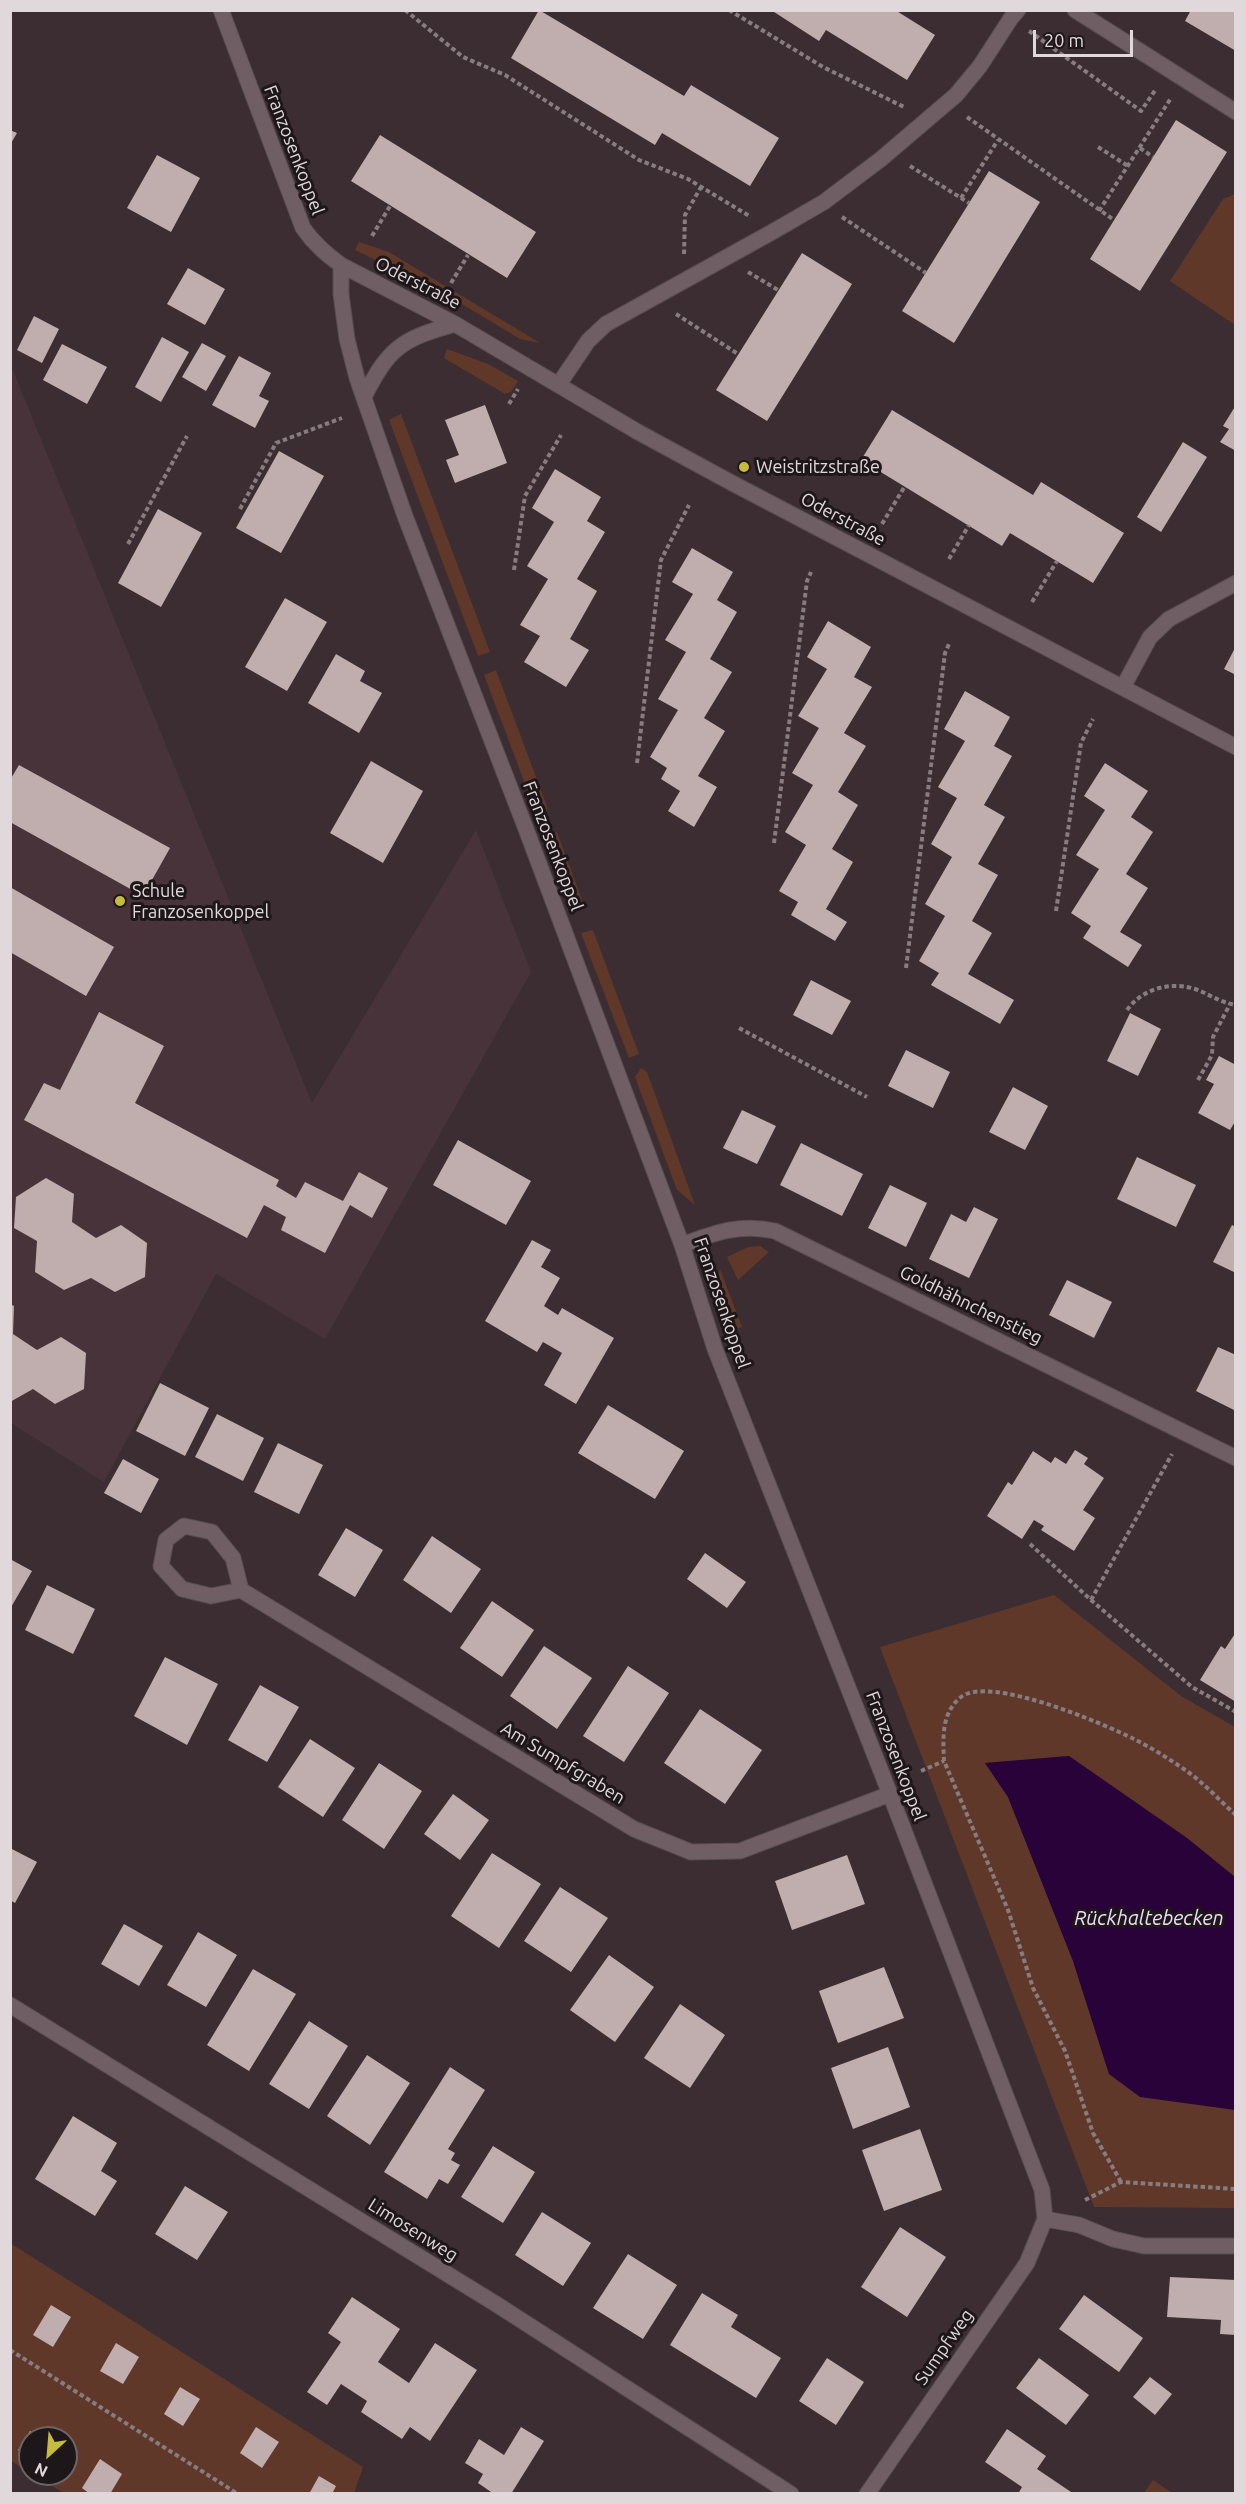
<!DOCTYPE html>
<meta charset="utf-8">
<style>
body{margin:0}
#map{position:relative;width:1246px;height:2504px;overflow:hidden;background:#3b2d31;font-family:Ubuntu,sans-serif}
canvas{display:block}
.frame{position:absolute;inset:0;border:12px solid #e1d8db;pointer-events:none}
.north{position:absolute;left:18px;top:2426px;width:60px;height:60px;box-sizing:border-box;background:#1e1719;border:2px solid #6c6467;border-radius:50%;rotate:206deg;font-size:16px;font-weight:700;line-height:24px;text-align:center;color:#e1d8db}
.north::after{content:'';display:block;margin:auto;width:21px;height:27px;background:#c5bc3d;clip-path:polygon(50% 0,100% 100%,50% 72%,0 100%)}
.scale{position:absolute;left:1033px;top:30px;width:100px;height:27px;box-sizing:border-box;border:3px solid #e1d8db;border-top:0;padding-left:8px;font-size:18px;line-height:21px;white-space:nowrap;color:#e1d8db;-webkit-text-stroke:4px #1e1719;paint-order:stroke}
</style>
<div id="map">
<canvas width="1246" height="2504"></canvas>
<div class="frame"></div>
<div class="north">N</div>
<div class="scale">20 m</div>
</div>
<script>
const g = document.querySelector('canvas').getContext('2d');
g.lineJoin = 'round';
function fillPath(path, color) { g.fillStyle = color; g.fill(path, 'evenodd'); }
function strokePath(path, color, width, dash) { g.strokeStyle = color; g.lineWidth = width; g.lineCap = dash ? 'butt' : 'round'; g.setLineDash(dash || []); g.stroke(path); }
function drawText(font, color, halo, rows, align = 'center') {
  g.font = font + ' Ubuntu,sans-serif'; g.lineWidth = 6; g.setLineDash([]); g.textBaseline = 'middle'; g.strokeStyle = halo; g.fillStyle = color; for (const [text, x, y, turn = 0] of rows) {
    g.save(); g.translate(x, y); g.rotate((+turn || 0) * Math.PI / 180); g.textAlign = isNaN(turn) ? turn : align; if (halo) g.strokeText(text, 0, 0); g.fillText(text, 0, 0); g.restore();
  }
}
const built = new Path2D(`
 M 10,363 L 312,1103 L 476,830 L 531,972 L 325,1339 L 216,1274 L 104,1482 L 11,1423 Z`);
const green = new Path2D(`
 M 1235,194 L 1235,325 L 1170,281 L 1223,199 Z
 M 359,242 L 389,252 L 540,343 L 520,339 L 447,295 L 355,250 Z
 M 447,349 L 488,364 L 518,381 L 511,392 L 505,394 L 444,358 Z
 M 401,414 L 490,652 L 478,656 L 389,420 Z
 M 496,670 L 548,809 L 536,813 L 484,675 Z
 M 557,832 L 585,908 L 573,913 L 545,836 Z
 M 593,930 L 639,1054 L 629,1058 L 581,933 Z
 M 641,1068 L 647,1072 L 695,1205 L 677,1190 L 635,1077 Z
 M 760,1246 L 769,1252 L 738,1280 L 727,1257 L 748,1247 Z
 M 720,1269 L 742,1327 L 731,1331 C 722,1308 712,1294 720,1269 Z
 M 1054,1595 L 1181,1696 L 1235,1727 L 1235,1877 L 1187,1838 L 1069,1756 L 985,1763 L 1008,1797 L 1073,1961 L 1109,2074 L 1235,2110 L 1235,2208 L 1094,2207 L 880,1647 Z
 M 10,2243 L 363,2467 L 354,2493 L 64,2493 L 32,2474 L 66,2474 L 66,2438 L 30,2438 L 30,2473 L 11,2461 Z
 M 1153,2480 L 1172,2493 L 1144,2493 Z`);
const water = new Path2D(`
 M 1069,1756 L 1187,1838 L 1235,1877 L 1235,2110 L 1140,2097 L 1109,2074 L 1073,1961 L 1008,1797 L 985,1763 Z`);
const building = new Path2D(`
 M 539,10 L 684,96 L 691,85 L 779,138 L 750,186 L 662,133 L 655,145 L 511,58 Z
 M 771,10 L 895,10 L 935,35 L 907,80 L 826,30 L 819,41 Z
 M 1191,10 L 1236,10 L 1236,51 L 1185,21 Z
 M 1176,120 L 1227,152 L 1140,291 L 1090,259 Z
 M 10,130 L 17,133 L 10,145 Z
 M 380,135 L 536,232 L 507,278 L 351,181 Z
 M 157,155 L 200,178 L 171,232 L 127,208 Z
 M 989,171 L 1040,202 L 954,343 L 902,311 Z
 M 802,253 L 852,284 L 767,421 L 716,390 Z
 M 188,268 L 225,289 L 205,325 L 167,304 Z
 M 34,316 L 59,329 L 42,363 L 17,350 Z
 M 162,337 L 189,352 L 161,402 L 135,387 Z
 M 202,343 L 226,356 L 206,391 L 182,377 Z
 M 62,344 L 107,367 L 87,404 L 43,380 Z
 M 239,356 L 271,373 L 259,396 L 269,401 L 255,428 L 212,405 Z
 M 485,405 L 507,463 L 455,483 L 446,460 L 459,455 L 445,420 Z
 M 1236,405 L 1236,451 L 1220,442 L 1229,429 L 1223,426 Z
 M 892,410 L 1033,495 L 1041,482 L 1124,533 L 1093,583 L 1010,533 L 1002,546 L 861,460 Z
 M 1183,442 L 1207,457 L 1161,532 L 1137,517 Z
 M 279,451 L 324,476 L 281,553 L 236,528 Z
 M 555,469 L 601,497 L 587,521 L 605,532 L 577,579 L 597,591 L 570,639 L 589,650 L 566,687 L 524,662 L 540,636 L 520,625 L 548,579 L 527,566 L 554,522 L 532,508 Z
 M 158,509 L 202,533 L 161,607 L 118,583 Z
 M 692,548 L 733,572 L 717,600 L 737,612 L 710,659 L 732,672 L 704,718 L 725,731 L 698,776 L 717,787 L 694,827 L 668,811 L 680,791 L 661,779 L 667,768 L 650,757 L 678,710 L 658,699 L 686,652 L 665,640 L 693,594 L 672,582 Z
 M 285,598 L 327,622 L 287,691 L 245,667 Z
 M 828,621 L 871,647 L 854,677 L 872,687 L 844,733 L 866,746 L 838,792 L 858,805 L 832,849 L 853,862 L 826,909 L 847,922 L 835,941 L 791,915 L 798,902 L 779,891 L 806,845 L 785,832 L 813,785 L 792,773 L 819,728 L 798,716 L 827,669 L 807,657 Z
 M 1236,646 L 1236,675 L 1224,669 Z
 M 336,654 L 365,671 L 360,681 L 382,693 L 359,733 L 308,703 Z
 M 965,691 L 1010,717 L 994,746 L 1012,756 L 984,805 L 1005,817 L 978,864 L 998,875 L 972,921 L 992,933 L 968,974 L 1014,1000 L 1000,1024 L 931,985 L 939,973 L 919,961 L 945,916 L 925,904 L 952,857 L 931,844 L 957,798 L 938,787 L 965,741 L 944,729 Z
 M 371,761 L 423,791 L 383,863 L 330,833 Z
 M 1105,763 L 1148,791 L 1131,817 L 1153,832 L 1126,874 L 1148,888 L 1120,932 L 1142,945 L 1128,967 L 1083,938 L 1091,926 L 1071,913 L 1099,869 L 1076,855 L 1105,810 L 1084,796 Z
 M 19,765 L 170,848 L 143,896 L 10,822 L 10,780 Z
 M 10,887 L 114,947 L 86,996 L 10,952 Z
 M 811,980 L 851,1001 L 832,1035 L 793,1015 Z
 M 99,1012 L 164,1046 L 135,1103 L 279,1180 L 276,1186 L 296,1198 L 305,1182 L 343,1201 L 359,1172 L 388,1188 L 372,1218 L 350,1205 L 325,1253 L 281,1230 L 286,1217 L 264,1205 L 247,1238 L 24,1120 L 44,1083 L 60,1090 Z
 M 1130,1013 L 1161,1029 L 1138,1076 L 1107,1061 Z
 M 906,1050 L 950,1072 L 933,1108 L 888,1086 Z
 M 1219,1056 L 1236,1065 L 1236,1120 L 1230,1130 L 1198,1113 L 1214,1084 L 1206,1080 Z
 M 1013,1087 L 1048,1106 L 1025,1150 L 989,1132 Z
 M 742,1110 L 776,1126 L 757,1164 L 723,1148 Z
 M 458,1140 L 531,1181 L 506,1225 L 433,1185 Z
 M 801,1143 L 863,1174 L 842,1216 L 780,1185 Z
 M 1137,1157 L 1196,1185 L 1176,1227 L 1117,1199 Z
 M 46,1178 L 74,1194 L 72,1222 L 96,1238 L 121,1225 L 147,1243 L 145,1277 L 115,1292 L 91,1278 L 64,1290 L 35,1272 L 37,1241 L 14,1228 L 16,1197 Z
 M 890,1185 L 927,1203 L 906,1247 L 868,1228 Z
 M 974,1207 L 998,1219 L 969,1278 L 929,1259 L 951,1214 L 966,1222 Z
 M 1232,1225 L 1236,1227 L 1236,1273 L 1213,1262 Z
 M 532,1240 L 551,1250 L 541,1267 L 560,1278 L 544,1306 L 558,1315 L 562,1308 L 614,1338 L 576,1404 L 544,1385 L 562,1353 L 543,1342 L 537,1352 L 485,1321 Z
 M 1067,1280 L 1112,1302 L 1094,1338 L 1049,1315 Z
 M 10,1304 L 14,1306 L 13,1334 L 37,1350 L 61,1337 L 86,1353 L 84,1389 L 55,1404 L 33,1389 L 10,1402 Z
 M 1218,1347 L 1236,1355 L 1236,1411 L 1196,1391 Z
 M 160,1383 L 209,1408 L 185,1456 L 136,1431 Z
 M 608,1405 L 684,1451 L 655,1499 L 578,1453 Z
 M 217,1414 L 264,1438 L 243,1481 L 195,1457 Z
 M 278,1443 L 323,1465 L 299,1514 L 254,1492 Z
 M 1075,1450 L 1088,1458 L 1084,1464 L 1104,1478 L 1083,1510 L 1095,1518 L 1074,1551 L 1041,1530 L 1044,1526 L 1034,1520 L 1022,1539 L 987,1516 L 1008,1482 L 1012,1485 L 1033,1451 L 1051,1463 L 1055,1457 L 1066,1464 Z
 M 123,1459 L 159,1479 L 141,1513 L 104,1493 Z
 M 346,1528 L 383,1550 L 355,1597 L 318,1575 Z
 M 432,1536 L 481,1569 L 451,1613 L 403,1580 Z
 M 705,1553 L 746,1582 L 727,1608 L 687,1579 Z
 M 10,1559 L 32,1571 L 10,1609 Z
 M 47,1585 L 95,1609 L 73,1654 L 25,1630 Z
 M 492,1601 L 534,1630 L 502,1677 L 460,1648 Z
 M 1236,1632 L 1236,1702 L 1200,1680 L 1221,1646 L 1225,1649 Z
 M 544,1646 L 592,1678 L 557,1729 L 510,1696 Z
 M 165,1657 L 218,1684 L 187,1745 L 134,1716 Z
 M 628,1666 L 669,1693 L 624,1762 L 583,1736 Z
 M 260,1685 L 299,1707 L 267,1762 L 228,1740 Z
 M 700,1709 L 762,1750 L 725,1804 L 664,1763 Z
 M 310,1739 L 355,1768 L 323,1817 L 278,1787 Z
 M 379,1763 L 422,1791 L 384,1849 L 342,1820 Z
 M 453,1794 L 489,1820 L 460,1860 L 424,1834 Z
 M 10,1848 L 37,1862 L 15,1903 L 10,1900 Z
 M 492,1853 L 541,1884 L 499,1948 L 451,1916 Z
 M 847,1855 L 865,1904 L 792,1930 L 775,1881 Z
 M 560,1887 L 608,1918 L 571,1972 L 524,1941 Z
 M 124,1924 L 163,1946 L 139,1986 L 101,1964 Z
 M 198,1932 L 237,1955 L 206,2007 L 167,1985 Z
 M 609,1955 L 654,1987 L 615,2042 L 570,2010 Z
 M 884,1967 L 904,2018 L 838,2043 L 819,1991 Z
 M 253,1969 L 296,1994 L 249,2071 L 207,2045 Z
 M 680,2004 L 725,2035 L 690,2088 L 644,2058 Z
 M 309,2021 L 348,2046 L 309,2109 L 269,2084 Z
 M 888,2047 L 910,2107 L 853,2129 L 831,2068 Z
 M 367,2055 L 410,2083 L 370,2145 L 327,2116 Z
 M 450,2067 L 485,2090 L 448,2149 L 455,2153 L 451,2160 L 460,2165 L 448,2184 L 439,2179 L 427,2199 L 384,2172 Z
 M 73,2116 L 117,2143 L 101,2171 L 117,2181 L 95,2216 L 35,2179 Z
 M 920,2129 L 942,2190 L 884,2211 L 862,2150 Z
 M 493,2146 L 535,2172 L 503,2223 L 461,2197 Z
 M 185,2186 L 228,2212 L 197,2260 L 155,2234 Z
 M 542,2212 L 591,2243 L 563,2286 L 515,2255 Z
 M 900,2227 L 946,2257 L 907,2317 L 861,2287 Z
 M 628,2254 L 677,2285 L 643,2339 L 593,2308 Z
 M 1170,2277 L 1236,2280 L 1236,2335 L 1220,2334 L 1221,2320 L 1167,2317 Z
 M 702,2293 L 738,2315 L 731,2327 L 781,2358 L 756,2398 L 670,2345 Z
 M 1084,2295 L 1143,2338 L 1119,2372 L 1059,2329 Z
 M 352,2297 L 400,2329 L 378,2362 L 409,2383 L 435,2343 L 477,2370 L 430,2441 L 410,2427 L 402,2439 L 361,2412 L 367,2401 L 341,2384 L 327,2405 L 307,2392 L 341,2342 L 328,2333 Z
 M 51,2305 L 71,2317 L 53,2347 L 33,2335 Z
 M 116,2343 L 139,2357 L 123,2384 L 100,2371 Z
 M 827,2358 L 864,2382 L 836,2425 L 799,2401 Z
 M 1039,2358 L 1089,2395 L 1066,2425 L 1016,2388 Z
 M 1150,2377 L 1172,2394 L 1155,2415 L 1133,2397 Z
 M 180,2387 L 200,2399 L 183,2426 L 164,2414 Z
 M 256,2427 L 279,2442 L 262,2468 L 240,2453 Z
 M 521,2427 L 544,2441 L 511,2494 L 494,2494 L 478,2483 L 483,2474 L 465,2463 L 479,2439 L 504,2455 Z
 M 1007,2429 L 1046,2456 L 1037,2469 L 1074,2494 L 1018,2494 L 1022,2487 L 985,2462 Z
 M 30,2431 L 42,2438 L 30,2438 L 30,2457 L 18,2450 Z
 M 100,2459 L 122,2474 L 110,2494 L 90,2494 L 82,2488 Z
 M 319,2476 L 336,2486 L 332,2494 L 309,2494 Z`);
const path = new Path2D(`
 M 405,10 L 463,57 L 505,75 L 639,160 L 688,179 L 751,217
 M 729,10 L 823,67 L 904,107
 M 1029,31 L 1141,111 L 1156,89
 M 967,117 L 1114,220
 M 1098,147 L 1128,166
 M 1140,148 L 1153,157
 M 910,166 L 969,203
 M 961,198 L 998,140
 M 1099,211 L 1171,98
 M 842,217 L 926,273
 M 372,236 L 390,206
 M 684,254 L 685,215 L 701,187
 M 748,272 L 778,290
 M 451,283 L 468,255
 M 676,314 L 738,354
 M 509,404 L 518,389
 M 240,509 L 276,443 L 342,418
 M 882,524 L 905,486
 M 128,544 L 187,436
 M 949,559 L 969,525
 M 514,570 L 525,496 L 561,435
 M 1032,602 L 1057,561
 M 637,763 L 661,560 L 689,505
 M 774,843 L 807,581 L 811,572
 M 1056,911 L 1081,743 L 1093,719
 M 906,968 L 945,653 L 949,644
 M 1127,1010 C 1142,989 1170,981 1195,989 C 1209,994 1221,1003 1236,1005
 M 739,1028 L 867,1097
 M 1198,1080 L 1212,1055 L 1213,1037 L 1230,1004
 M 1030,1544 L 1091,1600 L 1192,1687 L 1236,1712
 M 1091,1600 L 1172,1454
 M 921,1771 L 944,1761
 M 1121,2182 L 1093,2133 L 1065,2051 L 1033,1988 L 1008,1910 L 944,1761 C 943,1738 941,1713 961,1697 C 990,1675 1102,1723 1134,1739 C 1152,1748 1171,1760 1188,1772 C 1205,1784 1220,1801 1236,1815
 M 1085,2200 L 1121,2182 L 1236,2189
 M 10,2350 L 238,2494`);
const minor = new Path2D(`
 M 221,10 L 303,228 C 314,244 326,254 341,265 L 455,324 L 638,432 L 732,483 L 1236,747
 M 1075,10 L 1236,112
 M 341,265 L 341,294 L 347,339 L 357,378 L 405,516 L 526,829 L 682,1245 L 715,1349 L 890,1794 L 1042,2190 L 1045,2219 L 1027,2263 L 867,2494
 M 559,384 L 588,341 L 606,324 L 774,231 L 824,202 L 881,159 L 956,95 L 980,66 L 1011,18 L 1018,10
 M 364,397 C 389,347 402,339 455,324
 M 1123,687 L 1150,637 L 1169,619 L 1236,583
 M 682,1245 C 714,1233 740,1223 775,1231 L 1236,1458
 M 241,1590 L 211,1596 L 182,1589 L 161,1566 L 166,1540 L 184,1526 L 212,1532 L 233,1558 L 241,1590 L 634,1829 L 691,1852 L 740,1851 L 890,1794
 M 10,2005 L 496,2304 L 791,2494
 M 1045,2219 L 1079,2225 L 1113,2239 L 1144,2246 L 1236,2246`);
const markers = [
 [744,467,6,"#c5bc3d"],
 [120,901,6,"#c5bc3d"]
];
const streetNames = [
 ["Franzosenkoppel",294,150,69],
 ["Oderstraße",418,283,27],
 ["Oderstraße",843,519,28],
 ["Franzosenkoppel",553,846,69],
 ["Franzosenkoppel",722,1303,71],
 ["Goldhähnchenstieg",971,1305,26],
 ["Franzosenkoppel",896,1756,69],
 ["Am Sumpfgraben",563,1763,31],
 ["Limosenweg",413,2230,32],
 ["Sumpfweg",944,2347,-55]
];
const poiNames = [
 ["Weistritzstraße",756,467],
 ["Schule",132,891],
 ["Franzosenkoppel",132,912]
];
const waterNames = [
 ["Rückhaltebecken",1149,1918]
];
fillPath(built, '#48333a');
fillPath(green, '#60382a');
fillPath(water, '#280238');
fillPath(building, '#c0adad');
strokePath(minor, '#574c4f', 17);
strokePath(path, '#877c7f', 4, [4.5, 3]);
strokePath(minor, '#6f5f64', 15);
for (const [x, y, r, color] of markers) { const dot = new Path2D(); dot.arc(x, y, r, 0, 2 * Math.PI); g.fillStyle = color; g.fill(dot); strokePath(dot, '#1e1719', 2); }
drawText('18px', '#e1d8db', '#1e1719', streetNames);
drawText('18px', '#e1d8db', '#1e1719', poiNames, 'left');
drawText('italic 20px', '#f1dbfd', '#1e1719', waterNames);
</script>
